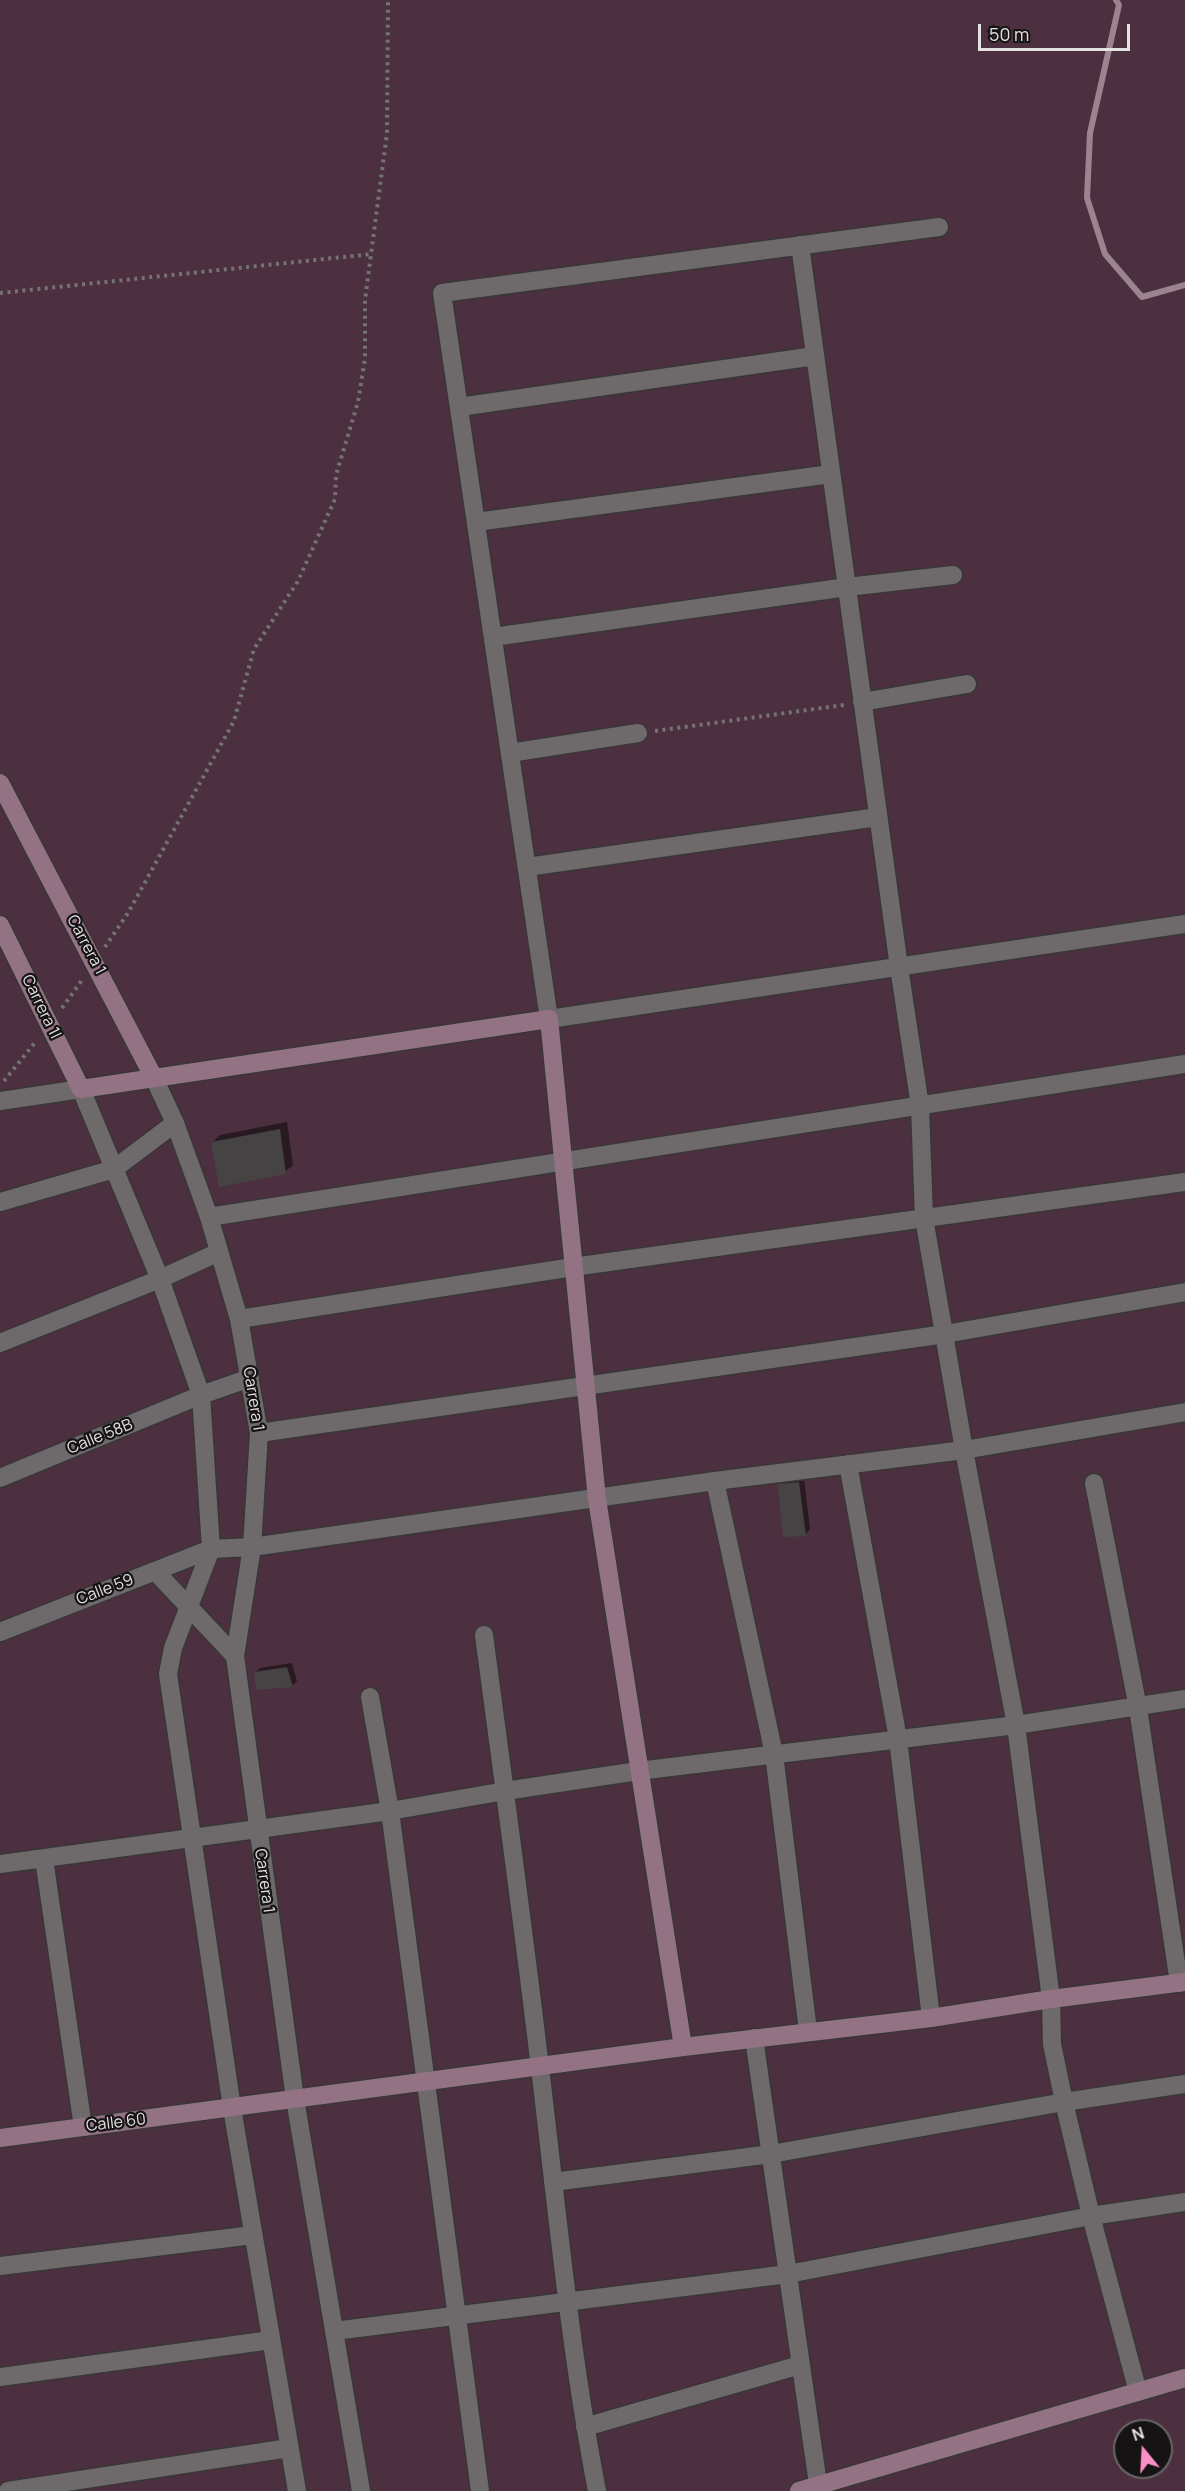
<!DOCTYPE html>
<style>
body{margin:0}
#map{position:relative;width:1185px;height:2491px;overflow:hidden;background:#1f1c1d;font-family:Manrope,sans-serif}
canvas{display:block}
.north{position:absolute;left:1113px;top:2419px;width:60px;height:60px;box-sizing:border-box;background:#161314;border:2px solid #686667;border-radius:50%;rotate:342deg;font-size:16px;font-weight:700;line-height:24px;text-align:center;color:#e4e2e3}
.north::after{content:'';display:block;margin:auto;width:21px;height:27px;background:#fa8fc7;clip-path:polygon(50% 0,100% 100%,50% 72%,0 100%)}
.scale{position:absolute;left:978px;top:24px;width:152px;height:27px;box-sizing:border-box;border:3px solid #e4e2e3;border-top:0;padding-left:8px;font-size:18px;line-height:21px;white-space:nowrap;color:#e4e2e3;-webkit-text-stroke:4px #161314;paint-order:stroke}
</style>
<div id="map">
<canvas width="1185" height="2491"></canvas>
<div class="north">N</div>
<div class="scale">50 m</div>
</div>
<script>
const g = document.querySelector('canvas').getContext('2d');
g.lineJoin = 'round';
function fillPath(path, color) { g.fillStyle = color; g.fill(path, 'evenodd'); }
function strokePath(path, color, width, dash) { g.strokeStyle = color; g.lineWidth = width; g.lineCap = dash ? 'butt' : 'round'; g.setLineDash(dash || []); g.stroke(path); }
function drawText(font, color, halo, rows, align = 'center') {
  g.font = font + ' Manrope,sans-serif'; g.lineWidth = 4.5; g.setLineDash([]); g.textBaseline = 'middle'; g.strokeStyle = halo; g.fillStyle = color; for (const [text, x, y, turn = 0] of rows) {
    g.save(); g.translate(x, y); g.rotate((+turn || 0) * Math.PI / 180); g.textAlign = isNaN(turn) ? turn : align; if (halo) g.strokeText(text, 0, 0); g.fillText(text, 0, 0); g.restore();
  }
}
const green = new Path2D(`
 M 0,0 L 1185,0 L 1185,2491 L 0,2491 ZM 1125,2431 L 1161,2431 L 1161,2467 L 1125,2467 Z`);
const shadow = new Path2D(`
 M 287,1122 L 293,1165 L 285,1172 L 213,1142 L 220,1135 Z
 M 804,1478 L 810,1529 L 806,1534 L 780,1485 L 785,1480 Z
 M 292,1663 L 297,1681 L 292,1686 L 255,1673 L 260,1668 Z`);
const stream = new Path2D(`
 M 1116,0 L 1119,5 L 1090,133 L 1087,198 L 1105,254 L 1142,297 L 1185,285`);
const building = new Path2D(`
 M 280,1129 L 286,1174 L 219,1187 L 211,1142 Z
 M 799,1482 L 806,1536 L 783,1537 L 778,1484 Z
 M 287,1667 L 293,1687 L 256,1690 L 254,1672 Z`);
const path = new Path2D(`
 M 0,293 L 372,254
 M 655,731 L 844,705
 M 105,947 L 128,913 L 234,721 L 254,649 L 298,581 L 335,499 L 336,475 L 358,402 L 365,358 L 365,300 L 387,133 L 388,0
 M 62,1008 L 82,980
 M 4,1081 L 37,1040`);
const street = new Path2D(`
 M 939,227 L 442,293 L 549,1019 L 1185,924
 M 800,245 L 899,967 L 920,1106 L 924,1218 L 964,1450 L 1016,1725 L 1051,1999 L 1052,2044 L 1064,2102 L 1091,2216 L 1138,2392
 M 459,407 L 815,356
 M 476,522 L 831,474
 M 493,637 L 847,587 L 953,575
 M 862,702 L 967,684
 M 510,753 L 638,733
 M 527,867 L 878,817
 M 154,1078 L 175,1123 L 209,1217 L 239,1319 L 259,1433 L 252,1547 L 235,1656 L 295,2099 L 361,2491
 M 0,1101 L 81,1089 L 160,1279 L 201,1395 L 211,1549 L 173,1648 L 168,1674 L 232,2108 L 297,2491
 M 0,1202 L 114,1169 L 175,1123
 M 209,1217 L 1185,1064
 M 239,1319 L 573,1267 L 1185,1182
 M 0,1343 L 160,1279 L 219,1252
 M 259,1433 L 945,1334 L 1185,1292
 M 848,1464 L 898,1739 L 931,2018
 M 0,1478 L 201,1395 L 250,1378
 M 715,1481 L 774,1754 L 808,2031
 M 1094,1483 L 1138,1708 L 1179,1983
 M 155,1571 L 235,1656
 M 0,1632 L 211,1549 L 252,1547 L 715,1481 L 964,1450 L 1185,1412
 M 484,1635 C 503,1779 523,1923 540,2068 C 557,2209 570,2351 597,2491
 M 370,1697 L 390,1811 L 480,2491
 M 44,1859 L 83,2127
 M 0,1864 L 390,1811 L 505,1791 L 638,1771 L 1016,1725 L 1185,1699
 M 754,2038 L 819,2491
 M 553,2182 L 771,2154 L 1064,2102 L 1185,2084
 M 0,2266 L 253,2235
 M 334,2331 L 788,2274 L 1091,2216 L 1185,2202
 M 0,2377 L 271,2340
 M 585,2427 L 800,2365
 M 8,2491 L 289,2448`);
const secondary = new Path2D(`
 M 0,783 L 154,1078
 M 0,925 L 81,1089 L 549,1019 L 597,1499 L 683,2047
 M 0,2138 L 683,2047 L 931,2018 L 1051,1999 L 1185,1982
 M 799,2491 L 1185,2378`);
const streetNames = [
 ["Carrera 1",86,945,62],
 ["Carrera 1|",41,1007,64],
 ["Carrera 1",253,1399,81],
 ["Calle 58B",100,1437,-22],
 ["Calle 59",105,1590,-21],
 ["Carrera 1",264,1881,82],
 ["Calle 60",116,2123,-7]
];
fillPath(green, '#4d303f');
fillPath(shadow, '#0007');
strokePath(stream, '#9b848f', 6);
fillPath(building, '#464344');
strokePath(street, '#393638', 21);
strokePath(secondary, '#393638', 21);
strokePath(path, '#747273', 4, [3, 4.5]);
strokePath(street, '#6e6a6c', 18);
strokePath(secondary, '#937283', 18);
drawText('16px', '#e4e2e3', '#161314', streetNames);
</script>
